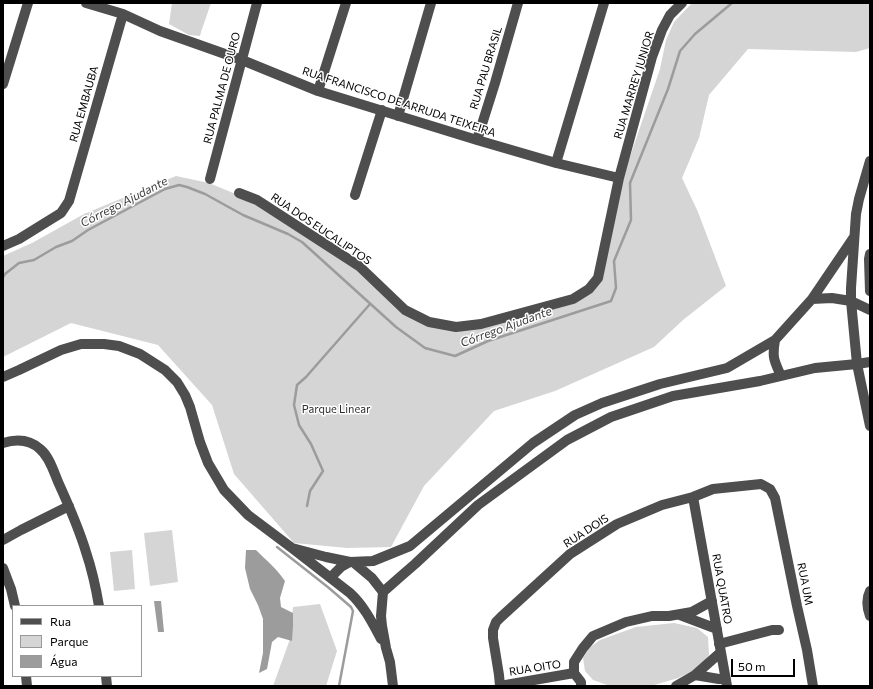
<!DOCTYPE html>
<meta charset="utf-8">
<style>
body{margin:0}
#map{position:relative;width:873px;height:689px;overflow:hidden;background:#fff;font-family:Commissioner,sans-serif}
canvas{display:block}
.frame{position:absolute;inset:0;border:4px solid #000;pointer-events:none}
.legend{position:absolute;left:12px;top:605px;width:130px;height:72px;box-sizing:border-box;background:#fff;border:1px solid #999;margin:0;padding:5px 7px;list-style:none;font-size:12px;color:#000}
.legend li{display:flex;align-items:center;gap:8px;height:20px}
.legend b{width:20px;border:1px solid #999}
.scale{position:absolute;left:731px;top:659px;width:64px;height:18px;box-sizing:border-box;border:2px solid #000;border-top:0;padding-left:5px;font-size:12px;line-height:14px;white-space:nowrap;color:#000;-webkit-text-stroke:3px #fff;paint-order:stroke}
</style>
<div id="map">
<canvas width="873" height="689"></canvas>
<div class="frame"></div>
<ul class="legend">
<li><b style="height:5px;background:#4e4e4e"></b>Rua</li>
<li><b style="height:11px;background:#d5d5d5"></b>Parque</li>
<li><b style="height:11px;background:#9c9c9c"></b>Água</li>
</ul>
<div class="scale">50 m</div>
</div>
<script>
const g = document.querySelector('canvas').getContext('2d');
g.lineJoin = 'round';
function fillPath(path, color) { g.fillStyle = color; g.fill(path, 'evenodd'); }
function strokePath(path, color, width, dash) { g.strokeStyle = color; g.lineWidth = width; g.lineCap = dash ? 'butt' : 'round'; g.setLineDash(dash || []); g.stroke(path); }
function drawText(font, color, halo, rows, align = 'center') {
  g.font = font + ' Commissioner,sans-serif'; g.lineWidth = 3; g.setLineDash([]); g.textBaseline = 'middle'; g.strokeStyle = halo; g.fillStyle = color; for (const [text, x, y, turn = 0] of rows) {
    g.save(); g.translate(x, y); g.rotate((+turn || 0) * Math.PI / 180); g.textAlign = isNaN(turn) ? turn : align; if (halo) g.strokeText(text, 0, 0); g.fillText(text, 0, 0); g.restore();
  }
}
const green = new Path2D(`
 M 172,3 L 211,3 L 201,32 L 200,36 L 189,35 L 169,24 Z
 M 692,3 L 870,3 L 870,48 L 856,52 L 748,49 L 709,95 L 699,138 L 682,178 L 698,212 L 726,286 L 683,320 L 654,347 L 555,391 L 494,411 L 424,486 L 391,547 L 347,548 L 294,543 L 234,474 L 212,405 L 158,345 L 71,323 L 3,357 L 3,256 L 32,243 L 84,214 L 176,176 L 209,183 L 255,202 L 357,268 L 403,312 L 454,329 L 589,292 L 621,183 L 660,69 L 666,40 L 674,22 Z
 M 172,530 L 178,582 L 150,586 L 144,533 Z
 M 132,550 L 135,589 L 114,591 L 110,552 Z
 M 320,604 L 337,651 L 326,686 L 273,686 L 290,639 L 293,607 Z
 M 674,623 L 697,628 L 708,637 L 709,655 L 699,668 L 678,678 L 651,686 L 610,686 L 593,680 L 585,671 L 583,658 L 589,648 L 600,640 L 636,627 Z`);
const water = new Path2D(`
 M 246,550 L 256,550 C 266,560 277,569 285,581 L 280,598 L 281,607 L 293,613 L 293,626 L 292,641 L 278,637 L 272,642 L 267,669 L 259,673 L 263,653 L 263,619 L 258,605 L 250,589 L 245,568 Z
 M 154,601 L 161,601 L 164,632 L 158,632 Z`);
const stream = new Path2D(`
 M 3,277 L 5,274 L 19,263 L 34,260 L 56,247 L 72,241 L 88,230 L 165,189 L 179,185 L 187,187 L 205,194 L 243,215 L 288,234 L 302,242 L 396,327 L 425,348 L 455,356 L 488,341 L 611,301 L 616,288 L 614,261 L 631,220 L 630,183 L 668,89 L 680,51 L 695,34 L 732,3
 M 307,506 L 310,491 L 323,471 L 311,444 L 299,425 L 294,405 L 297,385 L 306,377 L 370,304
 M 277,547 L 329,588 L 351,607 L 353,611 L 339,686`);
const minor = new Path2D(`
 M 86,3 L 123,14 L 160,31 L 242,60 L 318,91 L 477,140 L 556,163 L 619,178
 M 3,84 L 28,3
 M 318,91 L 346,3
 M 398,116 L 431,3
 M 477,140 L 495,83 L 518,3
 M 870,161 L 859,199 L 856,214 L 851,288 L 851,301 L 857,364 L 870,426
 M 556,163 L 604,3
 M 210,179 L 257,3
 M 239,193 L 257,200 L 359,266 L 405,310 L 429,322 L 456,327 L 481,324 L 573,299 L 589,289 L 598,278 L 619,178 L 652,57 L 662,30 L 670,15 L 682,3
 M 355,195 L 382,110
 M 3,246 L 19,239 L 61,213 L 69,201 L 123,14
 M 870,254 L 869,259 L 870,291
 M 812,299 L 832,298 L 851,301 L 870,310
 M 775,340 C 772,358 774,360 781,376
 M 3,377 L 19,370 L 61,350 L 81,344 L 104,344 L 119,346 L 140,354 L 165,370 L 177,382 L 185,395 L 190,407 L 200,442 L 208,463 L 224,490 L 248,515 L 292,548 L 350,593 C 364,606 372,622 381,639
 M 3,443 C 16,439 29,439 40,449 C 50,457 54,473 59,484 C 69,506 79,529 86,552 C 92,570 96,588 99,606
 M 693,497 L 727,686
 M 3,540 L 21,530 L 69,506
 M 292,548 L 326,557 L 350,562 L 373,561 L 410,546 L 533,443 L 575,415 L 602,403 L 660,384 L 727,368 L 775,340 L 812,299 L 854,237
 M 353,562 L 372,578 L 383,592
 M 3,568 L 11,589 L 15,606
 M 331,577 L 341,567 L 350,562
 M 870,591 C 866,599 867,608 870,616
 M 680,615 L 717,629
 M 719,644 L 772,630 L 779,630
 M 574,673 L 500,686 L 499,675 L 493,638 L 493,630 L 496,622 L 501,617 L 570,554 L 617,524 L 662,505 L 693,497 L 713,489 L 761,484 L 770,489 L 775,498 L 797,606 L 807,650 L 813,686
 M 695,675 L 719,679 L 726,679
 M 26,676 L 27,686
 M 106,676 L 107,686
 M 393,686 L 390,662 L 386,648 L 382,626 L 381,616 L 383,592 L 400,577 L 415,564 L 478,505 L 567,440 L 611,417 L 673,396 L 760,381 L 815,368 L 857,364 L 870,362
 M 581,686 L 581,682 L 574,673 L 574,662 L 583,648 L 593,636 L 626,622 L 652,616 L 669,616 L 692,612 L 712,601
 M 676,686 L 695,675 L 721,652`);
const streetNames = [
 ["RUA PAU BRASIL",486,68,-73],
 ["RUA MARREY JUNIOR",634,85,-73],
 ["RUA PALMA DE OURO",222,88,-75],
 ["RUA FRANCISCO DE ARRUDA TEIXEIRA",399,102,18],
 ["RUA EMBAUBA",84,104,-74],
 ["RUA DOS EUCALIPTOS",321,229,34],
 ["RUA DOIS",586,531,-33],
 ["RUA UM",805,584,79],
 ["RUA QUATRO",722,589,80],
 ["RUA OITO",535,668,-9]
];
const parkNames = [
 ["Parque Linear",336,409]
];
const waterNames = [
 ["Córrego Ajudante",124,202,-27],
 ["Córrego Ajudante",506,327,-20]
];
fillPath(green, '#d5d5d5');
fillPath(water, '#9c9c9c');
strokePath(stream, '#9c9c9c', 2.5);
strokePath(minor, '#4e4e4e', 10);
drawText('11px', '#000', '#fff', streetNames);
drawText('11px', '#2c2c2c', '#fff', parkNames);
drawText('italic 12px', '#3d3d3d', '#fff', waterNames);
</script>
